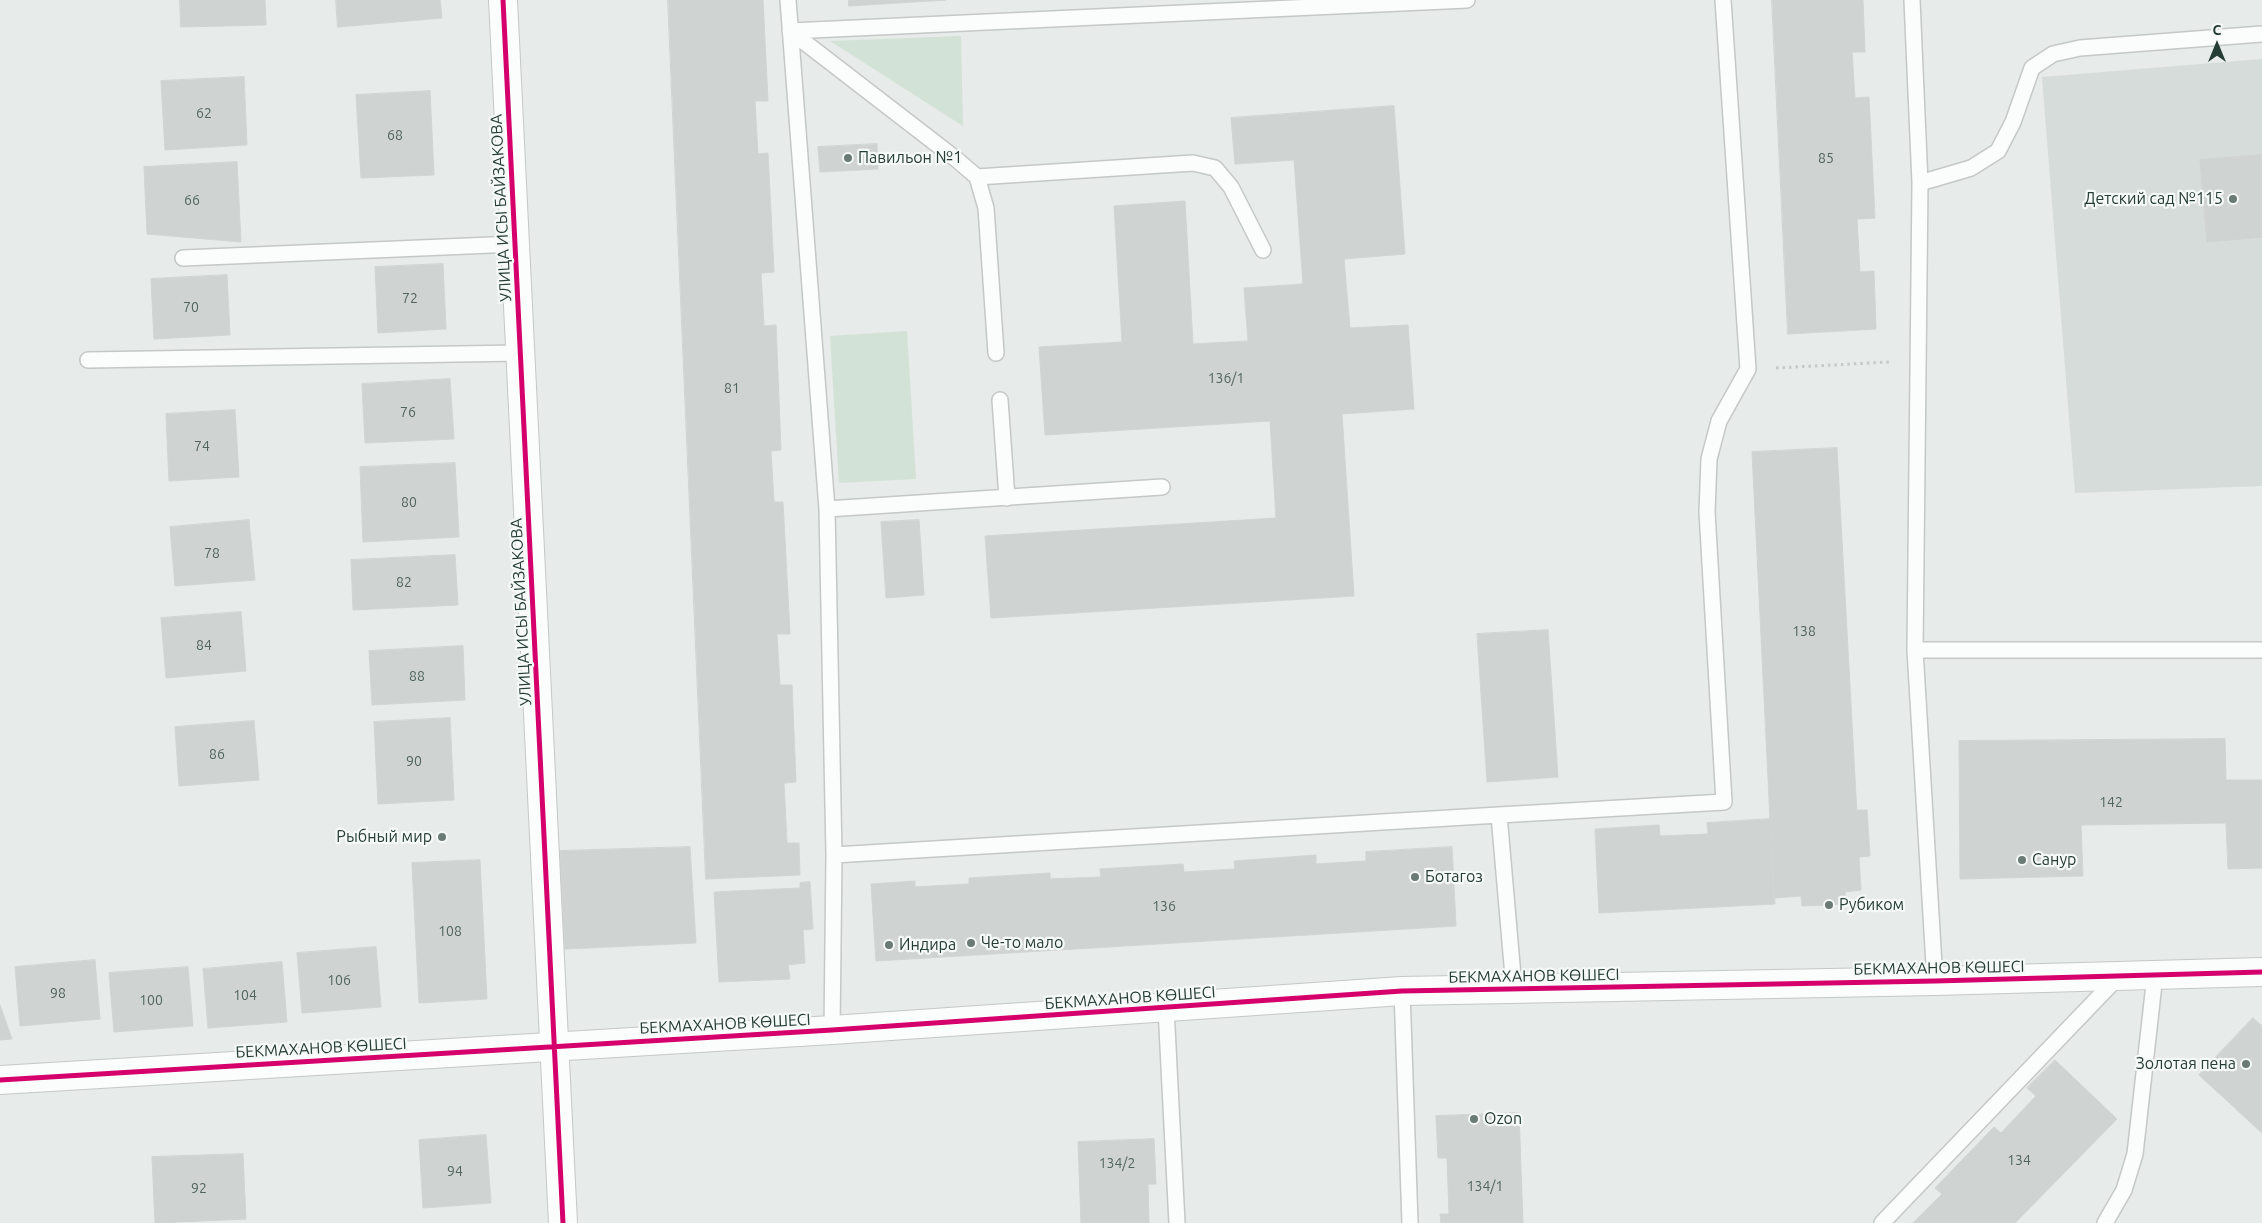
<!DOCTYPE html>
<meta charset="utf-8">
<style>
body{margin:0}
#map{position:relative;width:2262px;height:1223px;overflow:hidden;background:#e7ebe9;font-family:Ubuntu,sans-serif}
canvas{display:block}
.north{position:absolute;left:2192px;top:20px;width:50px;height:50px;-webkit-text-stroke:4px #f5f9f7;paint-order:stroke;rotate:0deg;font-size:14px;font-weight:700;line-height:20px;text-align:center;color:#263d35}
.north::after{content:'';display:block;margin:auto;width:18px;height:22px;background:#263d35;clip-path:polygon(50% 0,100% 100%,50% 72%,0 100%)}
</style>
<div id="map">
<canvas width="2262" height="1223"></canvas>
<div class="north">С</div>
</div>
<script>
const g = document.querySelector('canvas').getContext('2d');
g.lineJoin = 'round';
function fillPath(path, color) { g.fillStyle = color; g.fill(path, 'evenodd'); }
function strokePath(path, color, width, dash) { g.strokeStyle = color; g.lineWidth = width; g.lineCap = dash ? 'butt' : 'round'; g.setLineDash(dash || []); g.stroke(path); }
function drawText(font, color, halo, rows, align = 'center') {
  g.font = font + ' Ubuntu,sans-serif'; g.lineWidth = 4.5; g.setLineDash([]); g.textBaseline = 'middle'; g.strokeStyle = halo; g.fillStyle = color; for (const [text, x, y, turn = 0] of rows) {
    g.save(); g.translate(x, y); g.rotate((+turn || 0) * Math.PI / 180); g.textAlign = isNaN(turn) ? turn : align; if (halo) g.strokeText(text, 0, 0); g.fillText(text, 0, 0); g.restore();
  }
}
const built = new Path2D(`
 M 2262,59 L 2262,486 L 2075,493 L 2042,77 Z`);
const green = new Path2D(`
 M 961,36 L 963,126 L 830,41 Z
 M 907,331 L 916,479 L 839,483 L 830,336 Z`);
const building = new Path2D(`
 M 180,0 L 265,0 L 266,25 L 181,27 Z
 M 336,0 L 440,0 L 442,18 L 338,27 Z
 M 668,0 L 763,0 L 768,101 L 755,101 L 758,154 L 768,153 L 774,272 L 761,273 L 764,326 L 776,325 L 781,450 L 771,451 L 774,502 L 783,502 L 790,634 L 777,634 L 780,685 L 792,685 L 796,782 L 784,783 L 787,843 L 799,843 L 800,875 L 706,879 Z
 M 849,0 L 946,0 L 849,6 Z
 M 1772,0 L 1863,0 L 1865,52 L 1852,52 L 1855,98 L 1869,97 L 1875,218 L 1857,219 L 1860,272 L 1874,271 L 1876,329 L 1788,334 Z
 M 244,77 L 247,145 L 165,150 L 161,81 Z
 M 430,91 L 434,175 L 361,178 L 356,95 Z
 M 1394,106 L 1405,254 L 1344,259 L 1350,328 L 1408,325 L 1414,409 L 1342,414 L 1354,596 L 991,618 L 985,536 L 1276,518 L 1270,421 L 1045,435 L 1039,347 L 1122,342 L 1114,206 L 1185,201 L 1193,344 L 1248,341 L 1244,288 L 1303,284 L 1294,160 L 1235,164 L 1231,118 Z
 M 877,144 L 878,169 L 820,172 L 818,147 Z
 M 2262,155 L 2262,237 L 2207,242 L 2200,160 Z
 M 237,162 L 241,242 L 147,234 L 144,167 Z
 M 443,264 L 446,329 L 378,333 L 375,267 Z
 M 227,275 L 230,335 L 154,339 L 151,279 Z
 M 450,379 L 454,439 L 365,443 L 362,384 Z
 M 235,410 L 239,477 L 169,481 L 166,414 Z
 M 1837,448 L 1857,815 L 1770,819 L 1752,452 Z
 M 455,463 L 459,537 L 363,542 L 360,467 Z
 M 249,520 L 255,580 L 175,586 L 170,527 Z
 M 919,520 L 924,595 L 886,598 L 881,522 Z
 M 455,555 L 458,605 L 353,610 L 351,560 Z
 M 241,612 L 246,671 L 166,678 L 161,618 Z
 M 1548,630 L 1558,777 L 1487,782 L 1477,634 Z
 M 463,646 L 465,700 L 372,705 L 369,651 Z
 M 450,718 L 454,800 L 378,804 L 374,722 Z
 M 254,721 L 259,780 L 179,786 L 175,727 Z
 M 2225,739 L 2226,780 L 2262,780 L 2262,868 L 2228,869 L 2226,823 L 2081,825 L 2083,876 L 1960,879 L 1959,741 Z
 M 1856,810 L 1867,810 L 1870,856 L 1859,857 L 1861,890 L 1845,892 L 1846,904 L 1802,906 L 1801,896 L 1774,898 L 1770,819 L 1857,815 Z
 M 1770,819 L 1775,904 L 1599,913 L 1595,829 L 1659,825 L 1660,836 L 1708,834 L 1707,823 Z
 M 690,847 L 696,943 L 565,949 L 560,851 Z
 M 1452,847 L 1456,926 L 876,961 L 871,884 L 915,881 L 915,887 L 969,884 L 969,878 L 1050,873 L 1050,879 L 1101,877 L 1100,869 L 1183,864 L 1184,872 L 1235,869 L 1234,861 L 1316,855 L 1316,864 L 1366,861 L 1366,852 Z
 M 480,860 L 487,999 L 419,1003 L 412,863 Z
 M 810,882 L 813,929 L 803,930 L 805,963 L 788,965 L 790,979 L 719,982 L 714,892 L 800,888 L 800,883 Z
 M 376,947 L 381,1007 L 302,1013 L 297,953 Z
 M 95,960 L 100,1019 L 20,1026 L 15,967 Z
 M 282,962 L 287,1022 L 208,1028 L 203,969 Z
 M 188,967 L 193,1026 L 114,1032 L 109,973 Z
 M 0,1005 L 12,1039 L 0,1040 Z
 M 2253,1018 L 2262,1026 L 2262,1133 L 2199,1075 Z
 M 2055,1060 L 2117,1119 L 2015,1223 L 1913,1223 L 1942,1194 L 1935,1188 L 1994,1127 L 2001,1133 L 2036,1096 L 2027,1088 Z
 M 1519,1113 L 1523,1223 L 1441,1223 L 1440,1214 L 1449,1214 L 1447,1158 L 1438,1158 L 1436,1116 Z
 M 486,1135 L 491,1203 L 423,1208 L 419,1140 Z
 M 1154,1139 L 1156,1184 L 1148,1184 L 1149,1223 L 1081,1223 L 1078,1142 Z
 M 243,1154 L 246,1219 L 155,1223 L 152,1157 Z`);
const path = new Path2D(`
 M 1776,368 L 1889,362`);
const service = new Path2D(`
 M 788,0 L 827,509 L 834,855 L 832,1030
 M 1912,0 L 1920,183 L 1915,650 L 1935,981
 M 790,31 L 1467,0
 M 790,31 L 956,159 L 977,177 L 986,208 L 996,353
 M 977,177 L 1193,163 L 1215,168 L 1231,187 L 1263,250
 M 1920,183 L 1971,168 L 1998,151 L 2013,122 L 2032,68 L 2053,54 L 2080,48 L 2262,34
 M 183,258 L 515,244
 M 88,360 L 520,353
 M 1000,400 L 1007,498
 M 827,509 L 1162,487
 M 1915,650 L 2262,650
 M 1499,815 L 1724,802 L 1707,512 L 1709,459 L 1719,421 L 1748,369 L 1723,0
 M 834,855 L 1499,815 L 1514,988
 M 1402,991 L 1410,1223
 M 1166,1008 L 1177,1223
 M 1882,1223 L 2118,977
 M 2105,1223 L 2124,1190 L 2135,1154 L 2155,975`);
const minor = new Path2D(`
 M 0,1080 L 832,1030 L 1402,991 L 1935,981 L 2262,972`);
const tertiary = new Path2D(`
 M 503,0 L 563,1223`);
const cycleway = new Path2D(`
 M 503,0 L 563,1223
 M 0,1080 L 832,1030 L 1402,991 L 1935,981 L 2262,972`);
const markers = [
 [848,158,5,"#6a7a74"],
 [2233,199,5,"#6a7a74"],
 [442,837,5,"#6a7a74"],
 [2022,860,5,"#6a7a74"],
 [1415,877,5,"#6a7a74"],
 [1829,905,5,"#6a7a74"],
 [971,943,5,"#6a7a74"],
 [889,945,5,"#6a7a74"],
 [2246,1064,5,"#6a7a74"],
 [1474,1119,5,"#6a7a74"]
];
const numberNames = [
 ["62",204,113],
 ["68",395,135],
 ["85",1826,158],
 ["66",192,200],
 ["72",410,298],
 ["70",191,307],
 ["136/1",1226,378],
 ["81",732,388],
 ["76",408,412],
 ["74",202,446],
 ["80",409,502],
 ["78",212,553],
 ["82",404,582],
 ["138",1804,631],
 ["84",204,645],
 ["88",417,676],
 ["86",217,754],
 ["90",414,761],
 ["142",2111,802],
 ["136",1164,906],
 ["108",450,931],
 ["106",339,980],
 ["98",58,993],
 ["104",245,995],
 ["100",151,1000],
 ["134",2019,1160],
 ["134/2",1117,1163],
 ["94",455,1171],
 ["134/1",1485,1186],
 ["92",199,1188]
];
const poiNames = [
 ["Павильон №1",858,158],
 ["Детский сад №115",2223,199,"right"],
 ["Рыбный мир",432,837,"right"],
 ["Санур",2032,860],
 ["Ботагоз",1425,877],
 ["Рубиком",1839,905],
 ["Че-то мало",981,943],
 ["Индира",899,945],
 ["Золотая пена",2236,1064,"right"],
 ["Ozon",1484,1119]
];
const streetNames = [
 ["УЛИЦА ИСЫ БАЙЗАКОВА",501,208,-93],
 ["УЛИЦА ИСЫ БАЙЗАКОВА",521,612,-93],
 ["БЕКМАХАНОВ КӨШЕСІ",1939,968,-1],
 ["БЕКМАХАНОВ КӨШЕСІ",1534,976,-1],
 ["БЕКМАХАНОВ КӨШЕСІ",1130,998,-4],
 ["БЕКМАХАНОВ КӨШЕСІ",725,1024,-3],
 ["БЕКМАХАНОВ КӨШЕСІ",321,1048,-3]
];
fillPath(built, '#d5dcd9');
fillPath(green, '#d2e2d6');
fillPath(building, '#cfd4d2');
strokePath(building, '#d0d4d2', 1);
strokePath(service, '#c4c8c6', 18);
strokePath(minor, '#c4c8c6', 30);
strokePath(tertiary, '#c4c8c6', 30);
strokePath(path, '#c3cac7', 3, [2.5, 4]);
strokePath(service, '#fbfcfc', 15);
strokePath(minor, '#fbfcfc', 28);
strokePath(tertiary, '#fbfcfc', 28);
strokePath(cycleway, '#d6006c', 5);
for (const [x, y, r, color] of markers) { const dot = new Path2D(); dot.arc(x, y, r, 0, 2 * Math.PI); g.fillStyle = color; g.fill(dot); strokePath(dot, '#f5f9f7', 2); }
drawText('14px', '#51645d', null, numberNames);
drawText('16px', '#263d35', '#f5f9f7', poiNames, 'left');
drawText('16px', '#263d35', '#f5f9f7', streetNames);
</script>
